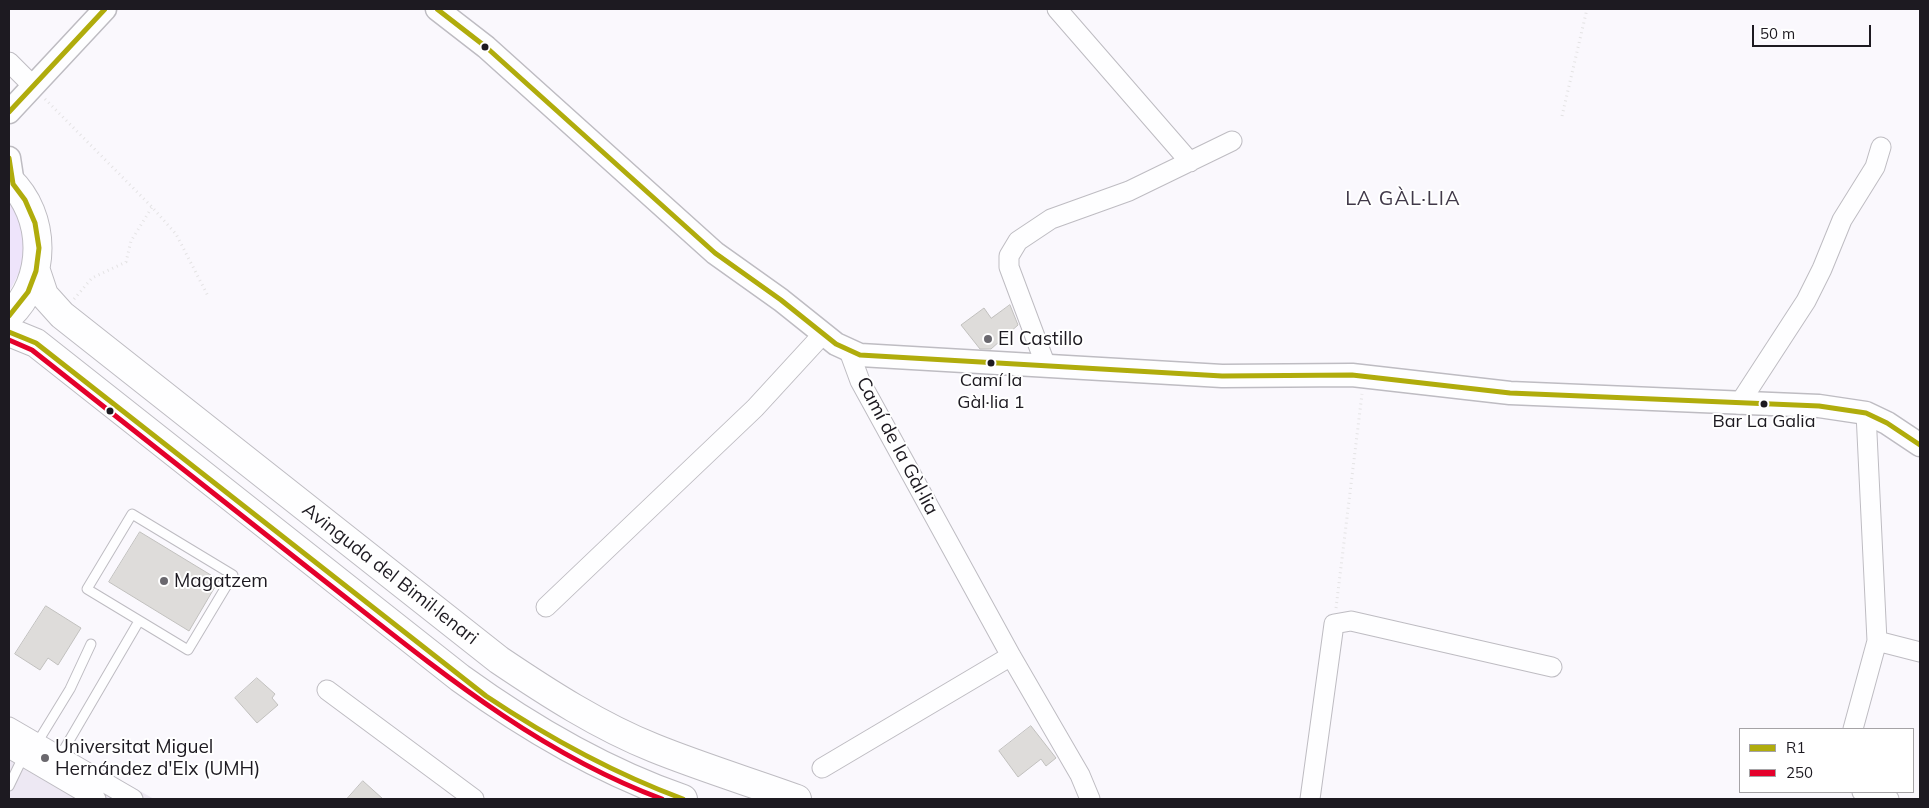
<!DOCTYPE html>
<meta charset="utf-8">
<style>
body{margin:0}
#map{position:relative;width:1929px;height:808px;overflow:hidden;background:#faf8fd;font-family:Mulish,sans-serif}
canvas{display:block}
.frame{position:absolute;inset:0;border:10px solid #1d1a21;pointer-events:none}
.legend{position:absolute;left:1739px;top:728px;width:175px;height:65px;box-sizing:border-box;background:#fff;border:1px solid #a5a3a6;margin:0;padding:6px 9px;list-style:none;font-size:15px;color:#1d1a21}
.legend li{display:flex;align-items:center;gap:10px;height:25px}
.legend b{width:25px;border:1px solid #a5a3a6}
.scale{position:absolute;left:1752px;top:25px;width:119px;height:22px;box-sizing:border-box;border:2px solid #1d1a21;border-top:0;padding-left:6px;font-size:15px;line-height:18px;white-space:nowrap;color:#1d1a21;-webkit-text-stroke:4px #fff;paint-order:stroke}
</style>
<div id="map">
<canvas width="1929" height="808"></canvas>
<div class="frame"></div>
<ul class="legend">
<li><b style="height:6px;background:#b0ac0c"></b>R1</li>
<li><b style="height:6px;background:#e4002b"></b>250</li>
</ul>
<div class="scale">50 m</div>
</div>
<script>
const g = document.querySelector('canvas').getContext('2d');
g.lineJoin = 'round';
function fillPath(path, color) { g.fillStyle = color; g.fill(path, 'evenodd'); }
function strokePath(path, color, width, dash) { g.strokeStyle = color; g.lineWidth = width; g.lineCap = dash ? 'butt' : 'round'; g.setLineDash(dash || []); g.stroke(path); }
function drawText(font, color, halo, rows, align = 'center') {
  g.font = font + ' Mulish,sans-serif'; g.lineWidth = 4; g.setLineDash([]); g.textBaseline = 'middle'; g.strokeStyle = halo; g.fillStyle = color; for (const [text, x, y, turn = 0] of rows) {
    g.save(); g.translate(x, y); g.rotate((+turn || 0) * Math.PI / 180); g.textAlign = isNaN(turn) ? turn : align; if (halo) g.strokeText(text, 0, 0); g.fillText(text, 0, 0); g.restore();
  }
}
const built = new Path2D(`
 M 9,716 L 154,799 L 9,799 Z`);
const green = new Path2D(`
 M 9,200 C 30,237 30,255 9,292 Z`);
const building = new Path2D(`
 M 1010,305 L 1018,325 L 991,349 L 980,349 L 961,325 L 984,308 L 991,318 Z
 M 140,532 L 219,580 L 189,631 L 109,582 Z
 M 46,606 L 81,628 L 58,665 L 48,658 L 40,670 L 15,654 Z
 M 257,678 L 275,694 L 272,698 L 278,705 L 257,723 L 235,698 Z
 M 1031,726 L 1056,758 L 1046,766 L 1041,759 L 1018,777 L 999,751 Z
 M 363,781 L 383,799 L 347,799 Z`);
const path = new Path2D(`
 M 45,99 L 152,207 L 176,234 L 208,296
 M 1562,116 L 1587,9
 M 74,299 L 92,278 L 126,262 L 131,241 L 152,207
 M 1336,608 L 1362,394`);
const service = new Path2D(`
 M 132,514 L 233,575 L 188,650 L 87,589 Z
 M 37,743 L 70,689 L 91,644
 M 59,758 L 139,621
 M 9,786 L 24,755`);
const minor = new Path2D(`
 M 1057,9 L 1190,162
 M 9,62 L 33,86
 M 849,351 L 860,381 L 1011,656 L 1080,775 L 1090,799
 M 1046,366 L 1009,267 L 1009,256 L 1018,241 L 1051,219 L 1129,191 L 1232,141
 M 1739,404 L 1806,301 L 1822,269 L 1842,220 L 1875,167 L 1881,147
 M 546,607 L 755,408 L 823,334
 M 1877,641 L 1920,652
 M 327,690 L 474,799
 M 9,727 L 133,799
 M 1853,729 L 1877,641 L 1866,413
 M 9,748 L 96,799
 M 822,768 L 1011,656
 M 1862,792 L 1889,799
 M 1310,799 L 1334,624 L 1351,621 L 1552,667`);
const tertiary = new Path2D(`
 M 437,9 L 486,47 L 715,253 L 781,300 L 836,344 L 860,355 L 1222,376 L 1352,375 L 1510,393 L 1819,406 L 1866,413 L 1887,423 L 1920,445
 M 9,112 L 105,9
 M 9,158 L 13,184`);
const primary = new Path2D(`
 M 9,180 C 47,216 47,280 9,316
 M 36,271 L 44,295 L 62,315 L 499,660 C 548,693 599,726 654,748 C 701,767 750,782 797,799
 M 9,332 L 36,343 L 460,678 C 529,728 602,771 683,799`);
const bus1 = new Path2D(`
 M 437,9 L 486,47 L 715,253 L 781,300 L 836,344 L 860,355 L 1222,376 L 1352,375 L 1510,393 L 1819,406 L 1866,413 L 1887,423 L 1920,445
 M 9,112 L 105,9
 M 9,158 L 13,184 L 25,200 L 35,223 L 39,248 L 36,271 L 28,292 L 9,316
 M 9,332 L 36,343 L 486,696 C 549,738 613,773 683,799`);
const bus2 = new Path2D(`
 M 9,340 L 32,350 C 130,427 228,504 326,582 C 432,665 535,752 662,799`);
const markers = [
 [485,47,4.5,"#1d1a21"],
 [988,339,5,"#6a686e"],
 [991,363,4.5,"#1d1a21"],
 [1764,404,4.5,"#1d1a21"],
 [110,411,4.5,"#1d1a21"],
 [164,581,5,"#6a686e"],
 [45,758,5,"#6a686e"]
];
const busNames = [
 ["Camí la",991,381],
 ["Gàl·lia 1",991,403],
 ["Bar La Galia",1764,422]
];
const poiNames = [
 ["El Castillo",998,339],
 ["Magatzem",174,581],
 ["Universitat Miguel",55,747],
 ["Hernández d'Elx (UMH)",55,769]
];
const streetNames = [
 ["Camí de la Gàl·lia",897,446,62],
 ["Avinguda del Bimil·lenari",390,574,38]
];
const neighbourhoodNames = [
 ["LA GÀL·LIA",1403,199]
];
fillPath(built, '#ede8f3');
fillPath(green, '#eee4fb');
fillPath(building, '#dedcda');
strokePath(building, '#c1c0be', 1);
strokePath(service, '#bebcc2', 11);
strokePath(minor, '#bebcc2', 21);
strokePath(tertiary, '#bebcc2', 25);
strokePath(primary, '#bebcc2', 30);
strokePath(path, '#e4e3e4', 3, [1, 4]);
strokePath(service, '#fefeff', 9);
strokePath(minor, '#fefeff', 19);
strokePath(tertiary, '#fefeff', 22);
strokePath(primary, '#fefeff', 28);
strokePath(bus1, '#b0ac0c', 5);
strokePath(bus2, '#e4002b', 5);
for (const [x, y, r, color] of markers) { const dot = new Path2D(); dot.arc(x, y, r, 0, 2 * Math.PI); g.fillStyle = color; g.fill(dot); strokePath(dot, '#fff', 2); }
drawText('18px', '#1d1a21', '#fff', busNames);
drawText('19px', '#1d1a21', '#fff', poiNames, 'left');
drawText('19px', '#1d1a21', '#fff', streetNames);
g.letterSpacing = '1px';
drawText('20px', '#413949', '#fff', neighbourhoodNames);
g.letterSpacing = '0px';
</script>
